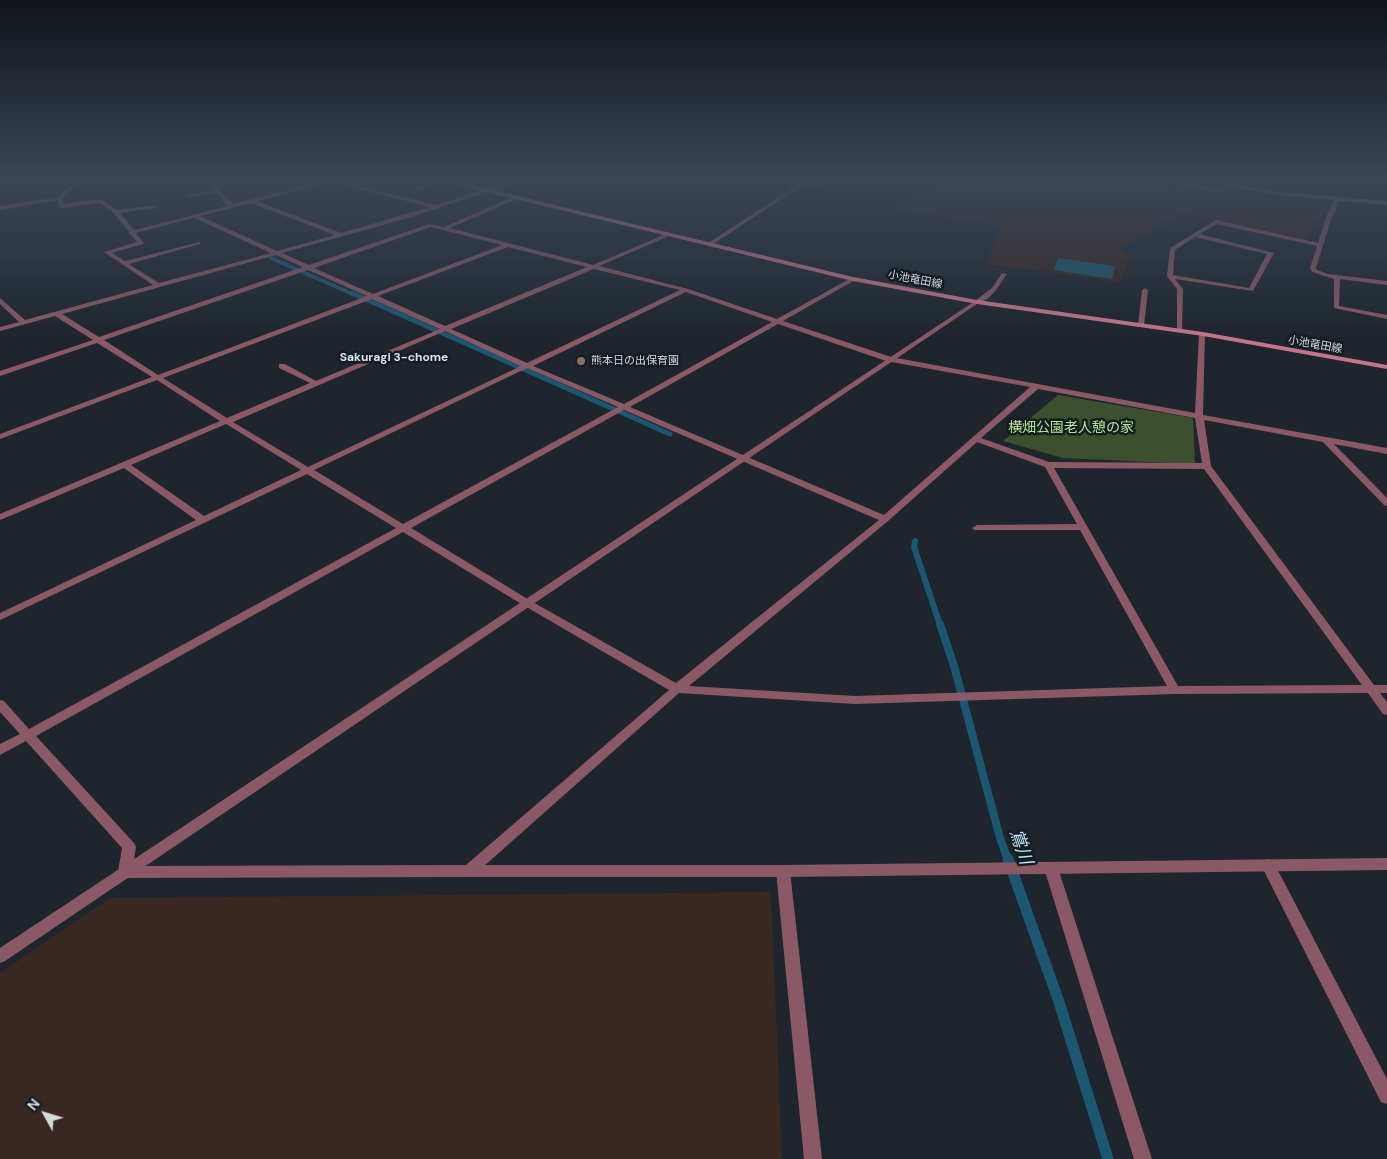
<!DOCTYPE html>
<meta charset="utf-8">
<style>
body{margin:0}
#map{position:relative;width:1387px;height:1159px;overflow:hidden;background:#1e252d;font-family:"DM Sans",sans-serif}
canvas{display:block}
.north{position:absolute;left:20px;top:1089px;width:50px;height:50px;-webkit-text-stroke:4px #151c23;paint-order:stroke;rotate:309deg;font-size:14px;font-weight:700;line-height:20px;text-align:center;color:#d4d9de}
.north::after{content:'';display:block;margin:auto;width:18px;height:22px;background:#d4d9de;clip-path:polygon(50% 0,100% 100%,50% 72%,0 100%)}
</style>
<div id="map">
<canvas width="1387" height="1159"></canvas>
<div class="north">N</div>
</div>
<script>
const g = document.querySelector('canvas').getContext('2d');
g.lineJoin = 'round';
function fillPath(path, color) { g.fillStyle = color; g.fill(path, 'evenodd'); }
function strokePath(path, color, width, dash) { g.strokeStyle = color; g.lineWidth = width; g.lineCap = dash ? 'butt' : 'round'; g.setLineDash(dash || []); g.stroke(path); }
function drawText(font, color, halo, rows, align = 'center') {
  g.font = font + ' "DM Sans","Noto Sans JP",sans-serif'; g.lineWidth = 5; g.setLineDash([]); g.textBaseline = 'middle'; g.strokeStyle = halo; g.fillStyle = color; for (const [text, x, y, turn = 0] of rows) {
    g.save(); g.translate(x, y); g.rotate((+turn || 0) * Math.PI / 180); g.textAlign = isNaN(turn) ? turn : align; if (halo) g.strokeText(text, 0, 0); g.fillText(text, 0, 0); g.restore();
  }
}
const education = new Path2D(`
 M 941,180 L 1123,180 L 1164,183 L 1220,194 L 1238,192 L 1329,203 L 1306,240 L 1184,213 L 1121,247 L 1122,253 L 1130,254 L 1121,282 L 985,264 L 1002,227 L 893,207 Z
 M 771,892 L 782,1159 L 0,1159 L 0,973 L 110,898 Z`);
const green = new Path2D(`
 M 1058,395 L 1193,418 L 1195,464 L 1063,458 L 1003,441 Z`);
const water = new Path2D(`
 M 1058,258 L 1115,266 L 1112,279 L 1054,270 Z`);
const streamFar4 = new Path2D(`
 M 271,258 L 355,295`);
const streamFar3 = new Path2D(`
 M 352,293 L 670,434`);
const streamFar2 = new Path2D(`
 M 915,541 L 914,547 L 940,625`);
const streamFar1 = new Path2D(`
 M 940,624 L 954,666 L 1000,838 L 1008,860`);
const stream = new Path2D(`
 M 1008,859 L 1059,1002 L 1108,1159`);
const service = new Path2D(`
 M 436,180 L 443,180 L 417,190 L 412,189 Z
 M 483,180 L 490,180 L 470,187 L 467,185 Z
 M 516,180 L 523,180 L 490,191 L 485,190 Z`);
const minor = new Path2D(`
 M 75,180 L 81,180 L 63,198 L 63,204 L 101,199 L 117,210 L 157,205 L 158,206 L 155,208 L 120,213 L 134,230 L 228,206 L 216,193 L 187,197 L 187,195 L 213,190 L 204,180 L 209,180 L 233,204 L 326,180 L 335,180 L 436,205 L 488,188 L 491,190 L 490,191 L 405,219 L 282,253 L 309,265 L 429,224 L 444,227 L 517,195 L 520,197 L 519,198 L 450,228 L 593,265 L 668,233 L 672,233 L 672,235 L 599,266 L 688,289 L 777,319 L 853,277 L 855,278 L 855,280 L 783,321 L 891,357 L 1195,413 L 1199,334 L 1205,333 L 1203,415 L 1387,448 L 1387,454 L 1334,444 L 1387,498 L 1387,506 L 1384,505 L 1323,442 L 1204,420 L 1211,466 L 1374,685 L 1387,685 L 1387,693 L 1380,693 L 1387,702 L 1387,715 L 1383,714 L 1368,693 L 1175,694 L 855,704 L 679,693 L 474,875 L 469,877 L 125,878 L 120,876 L 118,872 L 122,848 L 26,741 L 0,755 L 0,744 L 20,734 L 0,712 L 0,700 L 4,701 L 29,729 L 396,528 L 307,474 L 0,620 L 0,613 L 196,520 L 124,468 L 0,520 L 0,514 L 220,421 L 157,380 L 0,439 L 0,434 L 152,377 L 97,343 L 0,376 L 0,371 L 93,340 L 55,316 L 0,331 L 0,327 L 19,322 L 0,304 L 0,298 L 25,320 L 153,285 L 104,252 L 137,242 L 131,235 L 129,234 L 129,232 L 114,213 L 100,203 L 61,208 L 58,206 L 58,200 L 0,210 L 0,206 L 58,197 ZM 331,182 L 430,207 L 341,233 L 257,201 ZM 251,203 L 335,235 L 277,251 L 200,216 ZM 194,218 L 271,253 L 159,283 L 129,264 L 200,244 L 200,242 L 125,261 L 112,253 L 143,244 L 144,243 L 136,233 ZM 431,227 L 502,245 L 373,294 L 314,268 ZM 508,247 L 587,267 L 445,326 L 378,296 ZM 276,255 L 303,267 L 99,337 L 62,314 ZM 594,269 L 680,290 L 527,363 L 451,329 ZM 308,270 L 367,296 L 158,375 L 104,340 ZM 686,292 L 772,322 L 624,404 L 533,366 ZM 372,299 L 440,329 L 316,381 L 285,364 L 279,364 L 279,368 L 310,383 L 227,418 L 163,378 ZM 778,324 L 886,361 L 1030,387 L 884,515 L 630,407 ZM 445,331 L 521,366 L 308,467 L 233,422 ZM 527,368 L 618,407 L 403,524 L 314,470 ZM 1038,389 L 1195,418 L 1202,463 L 1049,462 L 981,438 ZM 624,410 L 879,520 L 676,683 L 531,601 L 411,528 ZM 226,424 L 301,470 L 204,516 L 131,465 ZM 977,442 L 1045,467 L 1077,524 L 977,525 L 972,528 L 974,530 L 1080,530 L 1167,686 L 855,696 L 689,686 L 888,521 ZM 1054,468 L 1204,469 L 1362,685 L 1178,686 ZM 403,532 L 523,605 L 669,690 L 466,865 L 133,866 L 136,847 L 134,843 L 36,736 Z
 M 175,180 L 187,180 L 160,185 L 157,183 Z
 M 776,180 L 809,184 L 843,180 L 823,185 L 801,186 L 712,245 L 708,245 L 708,243 L 796,186 Z
 M 1148,180 L 1171,180 L 1217,189 L 1228,186 L 1210,180 L 1217,180 L 1277,192 L 1387,201 L 1387,205 L 1339,201 L 1331,220 L 1316,268 L 1317,270 L 1328,274 L 1387,281 L 1387,285 L 1340,279 L 1339,306 L 1387,315 L 1387,319 L 1334,308 L 1334,279 L 1312,272 L 1310,268 L 1317,246 L 1217,224 L 1199,234 L 1274,253 L 1253,291 L 1175,279 L 1183,289 L 1182,330 L 1177,331 L 1177,289 L 1167,276 L 1170,248 L 1216,220 L 1318,243 L 1325,220 L 1334,200 L 1277,195 L 1234,187 L 1217,193 L 1170,183 ZM 1195,237 L 1267,254 L 1249,288 L 1173,275 L 1175,250 Z
 M 1002,273 L 1007,274 C 1000,284 989,304 975,303 L 975,301 L 992,288 Z
 M 1145,288 L 1148,290 L 1144,325 L 1141,327 L 1138,325 L 1142,290 Z
 M 1268,859 L 1273,861 L 1387,1079 L 1387,1104 L 1381,1102 L 1261,865 L 1263,861 Z
 M 1051,862 L 1056,864 L 1058,868 L 1152,1159 L 1134,1159 L 1044,868 L 1046,864 Z
 M 783,865 L 788,867 L 790,871 L 822,1159 L 804,1159 L 776,871 L 778,867 Z`);
const tertiary = new Path2D(`
 M 975,301 L 980,302 L 5,961 L 0,963 L 0,948 Z
 M 1387,858 L 1387,870 L 783,877 L 469,877 L 464,875 L 462,871 L 464,867 L 469,865 L 783,865 Z`);
const secondary = new Path2D(`
 M 444,180 L 451,180 L 853,277 L 977,300 L 1203,332 L 1387,365 L 1387,369 L 1203,336 L 977,304 L 853,281 L 446,182 Z`);
const markers = [
 [581,361,5,"#8d6e63"]
];
const farStreetnames = [
 ["小池竜田線",915,280,11],
 ["小池竜田線",1315,345,10]
];
const farPoinames = [
 ["熊本日の出保育園",591,361]
];
const farNeighbourhoodnames = [
 ["Sakuragi 3-chome",394,358]
];
const parkNames = [
 ["横畑公園老人憩の家",1071,428]
];
const nearWaternames = [
 ["鴬川",1020,847,71]
];
fillPath(education, '#392721');
fillPath(green, '#3d502e');
fillPath(water, '#1c5772');
strokePath(streamFar4, '#1c5772', 4);
strokePath(streamFar3, '#1c5772', 5);
strokePath(streamFar2, '#1c5772', 6);
strokePath(streamFar1, '#1c5772', 8);
strokePath(stream, '#1c5772', 11);
fillPath(service, '#8b5966');
fillPath(minor, '#8b5966');
fillPath(tertiary, '#8b5966');
fillPath(secondary, '#c6768c');
const sky = g.createLinearGradient(0, 0, 0, 342);
sky.addColorStop(0, '#101419');
sky.addColorStop(0.53, '#3b4657');
sky.addColorStop(1, '#3b465700');
g.fillStyle = sky;
g.fillRect(0, 0, 1387, 342);
for (const [x, y, r, color] of markers) { const dot = new Path2D(); dot.arc(x, y, r, 0, 2 * Math.PI); g.fillStyle = color; g.fill(dot); strokePath(dot, '#151c23', 2); }
drawText('11px', '#d4d9de', '#151c23', farStreetnames);
drawText('11px', '#d4d9de', '#151c23', farPoinames, 'left');
drawText('bold 12px', '#dae3ee', '#151c23', farNeighbourhoodnames);
drawText('14px', '#b6e591', '#151c23', parkNames);
drawText('italic 18px', '#bde3f7', '#151c23', nearWaternames);
</script>
